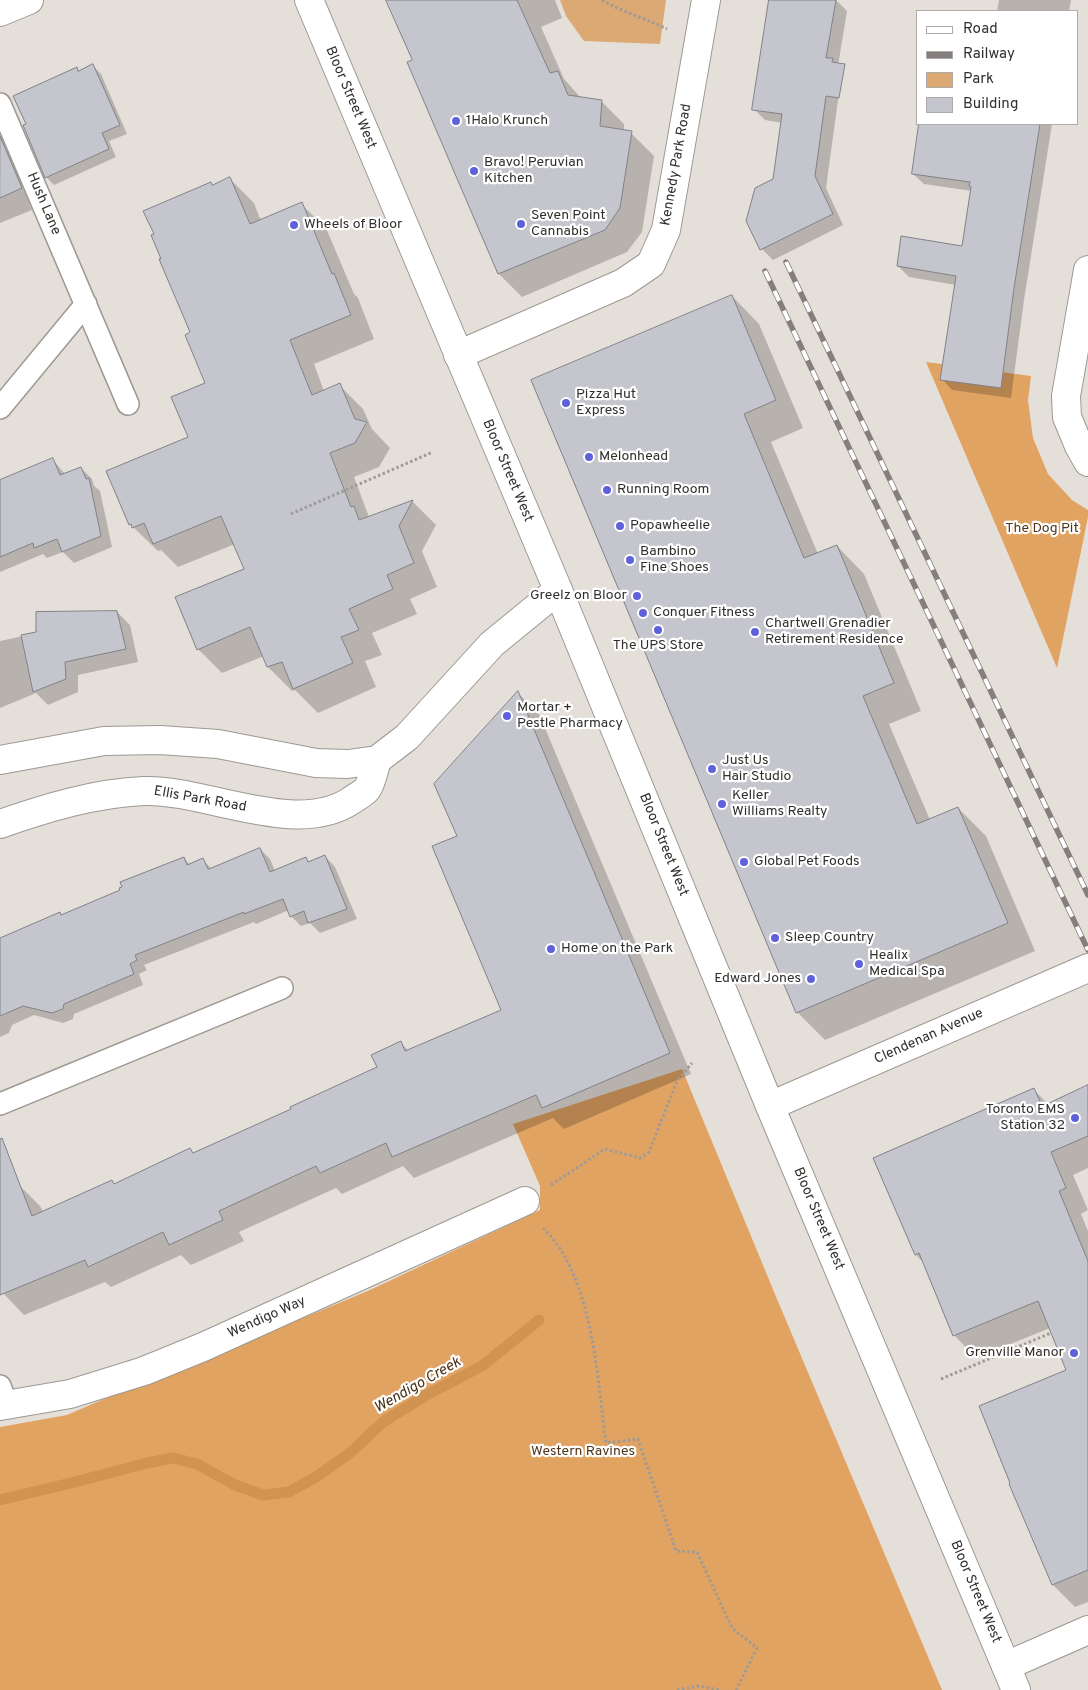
<!DOCTYPE html>
<style>
body{margin:0}
#map{position:relative;width:1088px;height:1690px;overflow:hidden;background:#e5dfda;font-family:Overpass,sans-serif}
canvas{display:block}
.legend{position:absolute;left:916px;top:10px;width:162px;height:115px;box-sizing:border-box;background:#fff;border:1px solid #adabab;margin:0;padding:6px 9px;list-style:none;font-size:15px;color:#312e2c}
.legend li{display:flex;align-items:center;gap:10px;height:25px}
.legend b{width:25px;border:1px solid #adabab}
</style>
<div id="map">
<canvas width="1088" height="1690"></canvas>
<ul class="legend">
<li><b style="height:6px;background:#fff"></b>Road</li>
<li><b style="height:6px;background:#847f7c"></b>Railway</li>
<li><b style="height:14px;background:#dca874"></b>Park</li>
<li><b style="height:14px;background:#c5c6cd"></b>Building</li>
</ul>
</div>
<script>
const g = document.querySelector('canvas').getContext('2d');
g.lineJoin = 'round';
function fillPath(path, color) { g.fillStyle = color; g.fill(path, 'evenodd'); }
function strokePath(path, color, width, dash) { g.strokeStyle = color; g.lineWidth = width; g.lineCap = dash ? 'butt' : 'round'; g.setLineDash(dash || []); g.stroke(path); }
function drawText(font, color, halo, rows, align = 'center') {
  g.font = font + ' Overpass,sans-serif'; g.lineWidth = 4.5; g.setLineDash([]); g.textBaseline = 'middle'; g.strokeStyle = halo; g.fillStyle = color; for (const [text, x, y, turn = 0] of rows) {
    g.save(); g.translate(x, y); g.rotate((+turn || 0) * Math.PI / 180); g.textAlign = isNaN(turn) ? turn : align; if (halo) g.strokeText(text, 0, 0); g.fillText(text, 0, 0); g.restore();
  }
}
const green = new Path2D(`
 M 560,0 L 666,0 L 660,44 L 584,41 L 566,16 Z`);
const forest = new Path2D(`
 M 926,362 L 1031,376 L 1028,400 L 1033,438 L 1048,474 L 1072,500 L 1088,510 L 1088,517 L 1057,668 Z
 M 682,1069 L 777,1299 L 942,1690 L 0,1690 L 0,1427 L 67,1415 L 173,1369 L 267,1333 L 370,1290 L 540,1210 L 540,1186 L 513,1124 Z`);
const shadow = new Path2D(`
 M 387,0 L 555,0 L 562,18 L 541,27 L 564,79 L 581,98 L 601,101 L 624,124 L 624,131 L 631,133 L 654,156 L 642,232 L 627,252 L 522,297 L 499,274 L 409,63 L 413,61 Z
 M 769,0 L 836,0 L 847,11 L 838,66 L 842,71 L 826,188 L 843,225 L 773,260 L 762,249 L 782,123 L 765,120 L 754,109 Z
 M 999,0 L 1071,0 L 1069,11 L 997,11 Z
 M 93,66 L 101,74 L 127,134 L 109,141 L 116,157 L 54,185 L 46,177 L 76,68 L 80,72 Z
 M 967,124 L 1052,124 L 1024,300 L 1011,398 L 952,390 L 942,379 L 956,285 L 909,277 L 898,266 L 963,247 L 972,191 L 924,184 L 913,174 L 964,147 Z
 M 0,137 L 8,145 L 32,203 L 30,204 L 32,210 L 0,223 Z
 M 230,179 L 254,203 L 261,221 L 301,204 L 326,228 L 354,294 L 358,298 L 374,339 L 314,364 L 324,391 L 339,385 L 363,409 L 372,429 L 390,448 L 379,467 L 354,477 L 369,517 L 413,502 L 436,525 L 422,551 L 437,587 L 410,599 L 417,614 L 372,633 L 382,655 L 365,661 L 376,687 L 318,713 L 295,690 L 292,691 L 268,667 L 264,656 L 222,673 L 198,649 L 246,570 L 235,544 L 178,567 L 161,550 L 158,551 L 130,524 L 190,437 L 206,383 L 192,333 L 211,183 L 213,186 Z
 M 732,296 L 759,324 L 803,428 L 771,442 L 818,554 L 837,546 L 864,574 L 921,711 L 889,724 L 930,820 L 958,808 L 986,836 L 1035,951 L 825,1040 L 797,1012 Z
 M 53,460 L 65,474 L 81,468 L 92,479 L 94,486 L 100,491 L 112,547 L 74,563 L 63,552 L 47,558 L 43,554 L 0,572 L 0,482 Z
 M 117,612 L 130,625 L 138,662 L 78,675 L 78,692 L 48,705 L 36,693 L 0,708 L 0,641 L 37,633 Z
 M 518,693 L 539,714 L 691,1074 L 564,1129 L 553,1118 L 414,1178 L 403,1166 L 342,1194 L 336,1188 L 239,1232 L 244,1241 L 191,1265 L 181,1255 L 111,1287 L 105,1282 L 24,1315 L 3,1293 L 0,1285 L 0,1192 L 19,1185 L 40,1206 L 43,1212 L 112,1181 L 115,1185 L 190,1150 L 194,1154 L 292,1110 L 379,1068 L 401,1043 L 409,1051 L 502,1011 L 458,837 Z
 M 260,849 L 270,859 L 275,871 L 306,859 L 310,862 L 325,856 L 335,867 L 357,919 L 320,933 L 310,923 L 301,926 L 291,916 L 289,910 L 256,924 L 254,922 L 144,965 L 147,970 L 139,974 L 143,985 L 74,1014 L 73,1019 L 63,1023 L 34,1015 L 12,1025 L 9,1033 L 0,1037 L 0,943 L 122,891 L 184,858 L 190,865 L 203,860 L 212,869 Z
 M 1088,1087 L 1088,1168 L 1073,1175 L 1088,1210 L 1081,1214 L 1088,1231 L 1088,1602 L 1075,1607 L 1053,1585 L 1068,1371 L 1050,1328 L 976,1358 L 954,1335 L 925,1264 L 916,1255 L 1034,1090 L 1048,1104 Z`);
const stream = new Path2D(`
 M 0,1500 L 71,1483 L 147,1463 L 173,1458 L 197,1464 L 235,1485 L 263,1495 L 289,1492 L 316,1477 L 350,1453 L 383,1422 L 425,1396 L 482,1366 L 539,1320`);
const building = new Path2D(`
 M 386,0 L 517,0 L 550,73 L 558,71 L 568,95 L 602,100 L 600,126 L 632,131 L 620,208 L 605,230 L 498,274 L 407,62 L 412,60 Z
 M 769,0 L 836,0 L 826,58 L 833,58 L 832,62 L 845,64 L 839,98 L 826,96 L 815,176 L 833,214 L 760,250 L 746,221 L 755,188 L 773,179 L 782,114 L 752,110 Z
 M 93,64 L 120,125 L 102,133 L 109,149 L 45,178 L 23,125 L 26,124 L 13,96 L 77,67 L 78,71 Z
 M 919,124 L 1040,124 L 1014,288 L 1001,388 L 940,380 L 956,276 L 897,266 L 901,236 L 962,246 L 971,187 L 969,186 L 970,182 L 912,174 Z
 M 0,136 L 22,188 L 0,198 Z
 M 230,177 L 250,224 L 302,202 L 332,274 L 334,273 L 351,315 L 290,340 L 312,395 L 340,383 L 355,419 L 367,422 L 355,443 L 330,453 L 351,507 L 354,506 L 359,520 L 413,500 L 399,526 L 414,563 L 387,575 L 393,589 L 349,609 L 359,630 L 341,637 L 353,663 L 293,689 L 282,662 L 267,667 L 250,627 L 197,650 L 175,597 L 244,569 L 221,516 L 153,544 L 144,523 L 132,528 L 131,524 L 129,525 L 106,471 L 188,437 L 171,397 L 205,383 L 185,335 L 190,332 L 159,259 L 161,259 L 151,235 L 154,234 L 143,211 L 211,182 L 212,185 Z
 M 732,295 L 776,400 L 744,414 L 804,558 L 837,545 L 894,683 L 863,696 L 917,824 L 958,807 L 1008,923 L 796,1013 L 531,380 Z
 M 53,458 L 60,475 L 81,467 L 86,479 L 89,478 L 101,536 L 62,552 L 57,539 L 34,548 L 33,543 L 0,557 L 0,480 Z
 M 117,611 L 126,649 L 65,662 L 66,679 L 33,692 L 21,635 L 36,632 L 36,612 Z
 M 518,691 L 670,1053 L 542,1108 L 536,1095 L 392,1157 L 386,1143 L 320,1173 L 316,1166 L 219,1211 L 223,1220 L 169,1245 L 163,1232 L 88,1267 L 85,1260 L 0,1295 L 0,1139 L 2,1138 L 32,1216 L 112,1180 L 114,1184 L 190,1148 L 193,1153 L 291,1109 L 290,1107 L 377,1067 L 371,1055 L 401,1041 L 405,1051 L 501,1010 L 432,846 L 457,836 L 434,784 Z
 M 260,848 L 270,872 L 306,857 L 308,862 L 325,855 L 347,909 L 308,923 L 304,911 L 290,917 L 283,899 L 244,914 L 244,912 L 135,955 L 137,960 L 130,964 L 134,974 L 64,1004 L 63,1009 L 52,1013 L 23,1006 L 0,1016 L 0,938 L 60,912 L 61,915 L 120,890 L 119,888 L 122,887 L 120,882 L 184,857 L 187,865 L 203,858 L 208,869 Z
 M 1088,1085 L 1088,1136 L 1051,1152 L 1066,1188 L 1059,1191 L 1088,1261 L 1088,1570 L 1052,1585 L 1009,1484 L 1010,1483 L 979,1406 L 1066,1370 L 1038,1301 L 953,1336 L 919,1253 L 915,1255 L 873,1158 L 1034,1088 L 1042,1106 Z`);
const path = new Path2D(`
 M 602,0 C 624,13 645,18 667,29
 M 291,514 L 433,452
 M 551,1185 L 605,1149 L 640,1158 L 649,1152 L 677,1081 L 692,1063
 M 543,1228 C 593,1276 597,1377 606,1443 L 638,1439 L 676,1551 L 697,1552 L 732,1628 L 757,1648 L 736,1690
 M 941,1379 L 1051,1333
 M 677,1690 L 698,1686 L 720,1690`);
const lane = new Path2D(`
 M 0,104 L 128,404
 M 0,408 L 86,304
 M 0,1104 L 282,988
 M 0,1386 L 7,1405`);
const street = new Path2D(`
 M 0,12 L 29,0
 M 1088,270 L 1066,396 L 1067,417 L 1079,446 L 1088,462
 M 458,355 L 623,283 L 651,264 L 666,230 L 706,0
 M 0,760 L 104,741 L 160,740 L 218,744 L 316,763 L 348,764 L 377,760 L 407,737 L 492,644 L 558,590
 M 0,824 C 46,808 95,793 144,791 C 205,789 297,838 352,800 C 356,797 364,793 367,789 C 372,782 374,769 377,760
 M 770,1106 L 1088,968
 M 0,1406 L 70,1394 L 144,1371 L 203,1347 L 525,1201
 M 1006,1666 L 1088,1630`);
const primary = new Path2D(`
 M 309,0 L 558,590 L 770,1106 L 1016,1690`);
const rail = new Path2D(`
 M 786,262 L 1088,895
 M 765,271 L 1088,950`);
const markers = [
 [456,121,5,"#5e61d9"],
 [474,171,5,"#5e61d9"],
 [521,224,5,"#5e61d9"],
 [294,225,5,"#5e61d9"],
 [566,403,5,"#5e61d9"],
 [589,457,5,"#5e61d9"],
 [607,490,5,"#5e61d9"],
 [620,526,5,"#5e61d9"],
 [630,560,5,"#5e61d9"],
 [637,596,5,"#5e61d9"],
 [643,613,5,"#5e61d9"],
 [658,630,5,"#5e61d9"],
 [755,632,5,"#5e61d9"],
 [507,716,5,"#5e61d9"],
 [712,769,5,"#5e61d9"],
 [722,804,5,"#5e61d9"],
 [744,862,5,"#5e61d9"],
 [775,938,5,"#5e61d9"],
 [551,949,5,"#5e61d9"],
 [859,964,5,"#5e61d9"],
 [811,979,5,"#5e61d9"],
 [1075,1118,5,"#5e61d9"],
 [1074,1353,5,"#5e61d9"]
];
const streetNames = [
 ["Bloor Street West",350,98,67],
 ["Kennedy Park Road",677,165,-80],
 ["Hush Lane",43,204,67],
 ["Bloor Street West",507,471,67],
 ["Ellis Park Road",200,800,10],
 ["Bloor Street West",663,845,68],
 ["Clendenan Avenue",929,1037,-24],
 ["Bloor Street West",818,1219,67],
 ["Wendigo Way",267,1318,-24],
 ["Bloor Street West",975,1592,67]
];
const poiNames = [
 ["1Halo Krunch",466,121],
 ["Bravo! Peruvian",484,163],
 ["Kitchen",484,179],
 ["Seven Point",531,216],
 ["Cannabis",531,232],
 ["Wheels of Bloor",304,225],
 ["Pizza Hut",576,395],
 ["Express",576,411],
 ["Melonhead",599,457],
 ["Running Room",617,490],
 ["Popawheelie",630,526],
 ["Bambino",640,552],
 ["Fine Shoes",640,568],
 ["Greelz on Bloor",627,596,"right"],
 ["Conquer Fitness",653,613],
 ["Chartwell Grenadier",765,624],
 ["Retirement Residence",765,640],
 ["The UPS Store",658,646,"center"],
 ["Mortar +",517,708],
 ["Pestle Pharmacy",517,724],
 ["Just Us",722,761],
 ["Hair Studio",722,777],
 ["Keller",732,796],
 ["Williams Realty",732,812],
 ["Global Pet Foods",754,862],
 ["Sleep Country",785,938],
 ["Home on the Park",561,949],
 ["Healix",869,956],
 ["Medical Spa",869,972],
 ["Edward Jones",801,979,"right"],
 ["Toronto EMS",1065,1110,"right"],
 ["Station 32",1065,1126,"right"],
 ["Grenville Manor",1064,1353,"right"]
];
const parkNames = [
 ["The Dog Pit",1042,529],
 ["Western Ravines",583,1452]
];
const waterNames = [
 ["Wendigo Creek",418,1386,-30]
];
fillPath(green, '#dca874');
fillPath(forest, '#e1a362');
fillPath(shadow, '#0003');
strokePath(stream, '#d09352', 11);
fillPath(building, '#c5c6cd');
strokePath(building, '#808187', 1);
strokePath(lane, '#9d9892', 24);
strokePath(street, '#9d9892', 30);
strokePath(primary, '#9d9892', 30);
strokePath(path, '#9f9a96', 3, [2.5, 2.5]);
strokePath(lane, '#fff', 21);
strokePath(street, '#fff', 28);
strokePath(primary, '#fff', 28);
strokePath(rail, '#847f7c', 5.5);
strokePath(rail, '#fff', 4, [11]);
for (const [x, y, r, color] of markers) { const dot = new Path2D(); dot.arc(x, y, r, 0, 2 * Math.PI); g.fillStyle = color; g.fill(dot); strokePath(dot, '#fff', 2); }
drawText('14px', '#312e2c', '#fff', streetNames);
drawText('14px', '#312e2c', '#fff', poiNames, 'left');
drawText('14px', '#4f3519', '#fff', parkNames);
drawText('italic 15px', '#492f13', '#fff', waterNames);
</script>
